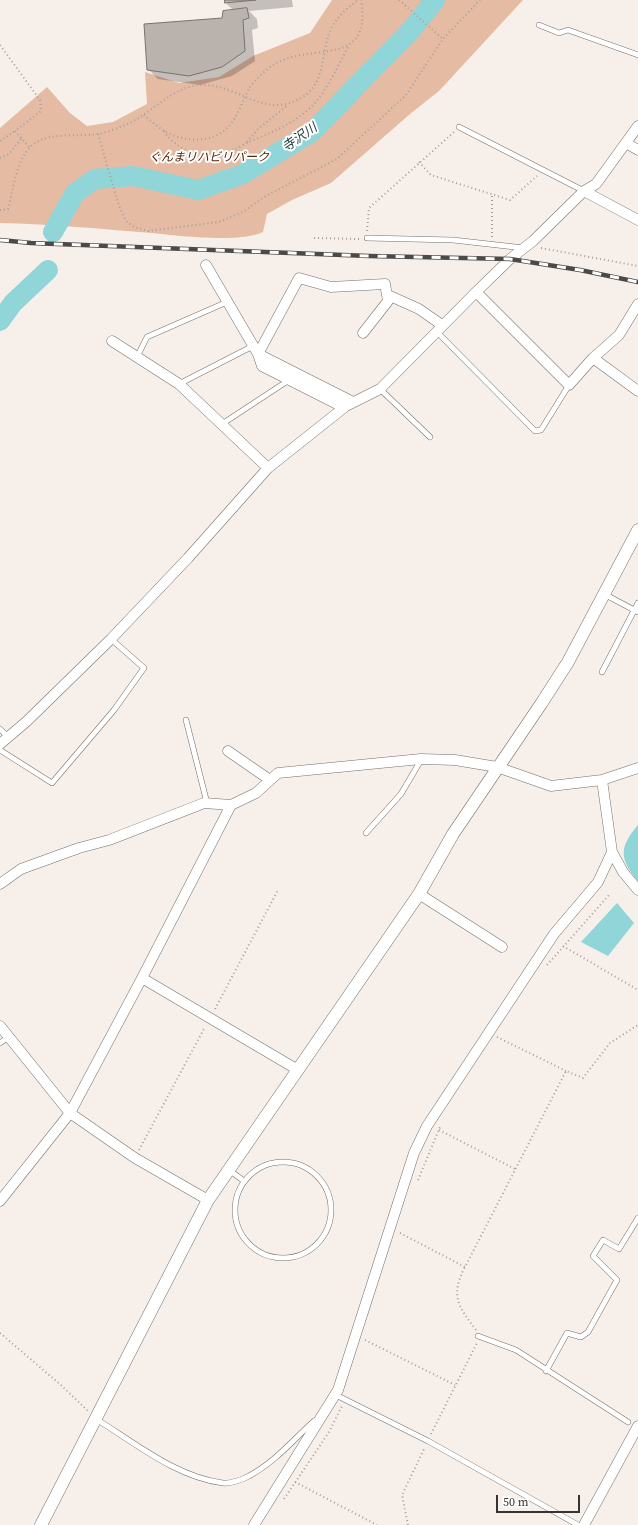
<!DOCTYPE html>
<meta charset="utf-8">
<style>
body{margin:0}
#map{position:relative;width:638px;height:1525px;overflow:hidden;background:#f7efea;font-family:"Source Serif 4",serif}
canvas{display:block}
.scale{position:absolute;left:496px;top:1495px;width:84px;height:18px;box-sizing:border-box;border:2px solid #363331;border-top:0;padding-left:5px;font-size:12px;line-height:14px;white-space:nowrap;color:#363331;-webkit-text-stroke:3px #fefefe;paint-order:stroke}
</style>
<div id="map">
<canvas width="638" height="1525"></canvas>
<div class="scale">50 m</div>
</div>
<script>
const g = document.querySelector('canvas').getContext('2d');
g.lineJoin = 'round';
function fillPath(path, color) { g.fillStyle = color; g.fill(path, 'evenodd'); }
function strokePath(path, color, width, dash) { g.strokeStyle = color; g.lineWidth = width; g.lineCap = dash ? 'butt' : 'round'; g.setLineDash(dash || []); g.stroke(path); }
function drawText(font, color, halo, rows, align = 'center') {
  g.font = font + ' "Source Serif 4","Noto Sans JP",serif'; g.lineWidth = 4; g.setLineDash([]); g.textBaseline = 'middle'; g.strokeStyle = halo; g.fillStyle = color; for (const [text, x, y, turn = 0] of rows) {
    g.save(); g.translate(x, y); g.rotate((+turn || 0) * Math.PI / 180); g.textAlign = isNaN(turn) ? turn : align; if (halo) g.strokeText(text, 0, 0); g.fillText(text, 0, 0); g.restore();
  }
}
const green = new Path2D(`
 M 332,0 L 523,0 L 439,91 L 410,114 L 331,183 L 292,200 L 267,214 L 263,232 C 241,243 178,236 152,233 C 101,229 51,224 0,223 L 0,128 L 47,87 L 70,113 L 87,126 L 113,122 L 147,104 L 145,72 L 179,83 L 219,77 L 253,56 L 310,33 Z`);
const water = new Path2D(`
 M 638,825 L 638,881 C 619,859 619,847 638,825 Z
 M 617,903 L 634,923 L 608,956 L 581,942 Z`);
const shadow = new Path2D(`
 M 226,0 L 292,0 L 293,7 L 249,11 L 257,19 L 258,28 L 252,30 L 255,61 L 232,76 L 200,85 L 158,79 L 148,69 L 234,11 L 226,3 Z`);
const river = new Path2D(`
 M 53,232 L 75,193 L 95,179 L 133,176 L 198,190 L 243,174 L 312,132 L 412,29 L 435,0
 M 0,321 L 13,303 L 48,270`);
const building = new Path2D(`
 M 225,0 L 256,0 L 225,3 Z
 M 247,8 L 249,18 L 243,20 L 245,51 L 222,67 L 189,76 L 147,70 L 144,24 L 222,18 L 223,11 Z`);
const path = new Path2D(`
 M 399,0 L 443,39
 M 0,45 L 40,100 L 41,111 L 15,131 L 30,148
 M 144,115 C 150,120 156,126 163,130 C 183,143 214,144 230,125 C 239,114 243,99 250,87 C 255,80 264,71 272,66 C 308,40 373,71 361,0
 M 164,131 C 178,153 205,158 229,151 C 237,149 244,144 251,141 C 273,132 292,124 310,108 C 327,92 337,66 349,46
 M 98,134 L 119,206 L 126,221 L 134,227 L 148,231 L 219,222 L 243,212 L 264,197 L 337,159 L 406,95 L 443,39 L 480,0
 M 0,141 L 15,131
 M 247,142 L 257,130 L 288,105
 M 0,158 L 9,154 L 22,138
 M 419,162 L 431,175 L 510,200 L 537,176
 M 0,210 L 8,209 C 14,187 16,157 35,143 C 50,132 79,137 97,134 C 105,133 113,130 120,127 C 149,118 169,87 200,85 C 238,83 263,120 301,98 C 325,85 321,56 329,34 C 334,19 346,9 358,0
 M 367,231 L 369,208 L 454,132
 M 492,237 L 492,195
 M 314,238 L 359,239
 M 541,248 L 638,266
 M 563,946 L 638,990
 M 547,965 L 610,894
 M 215,1009 L 278,890
 M 497,1037 L 566,1071
 M 439,1130 L 515,1169
 M 139,1150 L 205,1027
 M 418,1180 L 440,1127
 M 400,1233 L 465,1267
 M 476,1330 C 458,1306 450,1296 465,1267 L 566,1071 L 583,1078 L 610,1043 L 638,1025
 M 0,1333 L 62,1386 L 88,1411
 M 365,1340 L 455,1385
 M 431,1434 L 477,1343
 M 295,1482 L 377,1525
 M 284,1499 L 329,1432 L 342,1406
 M 408,1525 L 402,1495 L 425,1447`);
const service = new Path2D(`
 M 539,25 L 559,33 L 568,30 L 638,55
 M 459,127 L 584,191
 M 367,238 L 453,240 L 524,248
 M 436,331 L 535,431 L 541,430 L 569,385
 M 137,357 L 147,337 L 227,302
 M 179,384 L 253,346
 M 380,389 L 430,437
 M 222,424 L 289,380
 M 604,594 L 638,612
 M 602,672 L 638,603
 M 186,720 L 207,803
 M 0,729 L 8,737
 M 0,750 L 52,783 L 114,710 L 144,668 L 111,639
 M 366,833 L 401,794 L 421,760
 M 0,1043 L 9,1037
 M235 1210a48 48 0 1 1 96 0a48 48 0 1 1-96 0Z
 M 229,1170 L 244,1181
 M 478,1336 L 516,1350 L 628,1422
 M 546,1371 L 567,1333 L 581,1337 L 588,1332 L 617,1280 L 593,1256 L 603,1240 L 619,1249 L 638,1218
 M 336,1395 L 428,1441 L 578,1525
 M 96,1419 C 135,1443 176,1477 223,1483 C 230,1484 244,1479 249,1476 C 275,1462 293,1440 314,1421`);
const minor = new Path2D(`
 M 626,143 L 638,150
 M 584,191 L 638,220
 M 206,265 L 258,354 L 262,366 L 343,407
 M 476,292 L 569,385 L 593,358 L 619,335 L 638,304
 M 388,295 L 419,309 L 442,325
 M 112,341 L 179,384 L 268,468
 M 258,354 L 299,278 L 331,287 L 385,284 L 388,301 L 363,333
 M 258,354 L 353,402
 M 593,358 L 638,391
 M 0,744 L 26,722 L 111,639 L 188,558 L 268,468 L 346,406 L 380,389 L 476,292 L 510,259 L 533,241 L 584,191 L 596,184 L 638,126
 M 228,751 L 270,780
 M 602,780 L 612,852 L 623,872 L 638,890
 M 0,884 L 21,869 L 79,848 L 109,840 L 204,803 L 231,805 L 256,793 L 278,773 L 421,759 L 455,760 L 497,767 L 551,786 L 602,780 L 638,768
 M 419,894 L 502,947
 M 142,978 L 298,1070
 M 0,1026 L 70,1113 L 135,1158 L 208,1200
 M 0,1201 L 70,1113 L 142,978 L 231,805
 M 254,1525 L 338,1390 L 414,1153 L 427,1126 L 554,934 L 598,882 L 612,852
 M 584,1525 L 638,1426`);
const tertiary = new Path2D(`
 M 41,1525 L 208,1200 L 419,894 L 453,834 L 541,704 L 568,662 L 638,530`);
const rail = new Path2D(`
 M 0,240 L 31,243 L 369,256 L 510,259 L 580,270 L 638,282`);
const parkNames = [
 ["ぐんまリハビリパーク",209,158]
];
const waterNames = [
 ["寺沢川",300,138,-35]
];
fillPath(green, '#e6bba3');
fillPath(water, '#90d5d8');
fillPath(shadow, '#0003');
strokePath(river, '#90d5d8', 20);
fillPath(building, '#bab2ad');
strokePath(building, '#79716d', 1);
strokePath(service, '#776f6b', 6);
strokePath(minor, '#776f6b', 11);
strokePath(tertiary, '#776f6b', 13);
strokePath(path, '#a59f9b', 2, [1, 3]);
strokePath(service, '#fff', 5);
strokePath(minor, '#fff', 10);
strokePath(tertiary, '#fff', 12);
strokePath(rail, '#4d4947', 4.5);
strokePath(rail, '#fefefe', 3, [9]);
drawText('italic 12px', '#532606', '#fefefe', parkNames);
drawText('italic 13px', '#1a3c3e', '#fefefe', waterNames);
</script>
